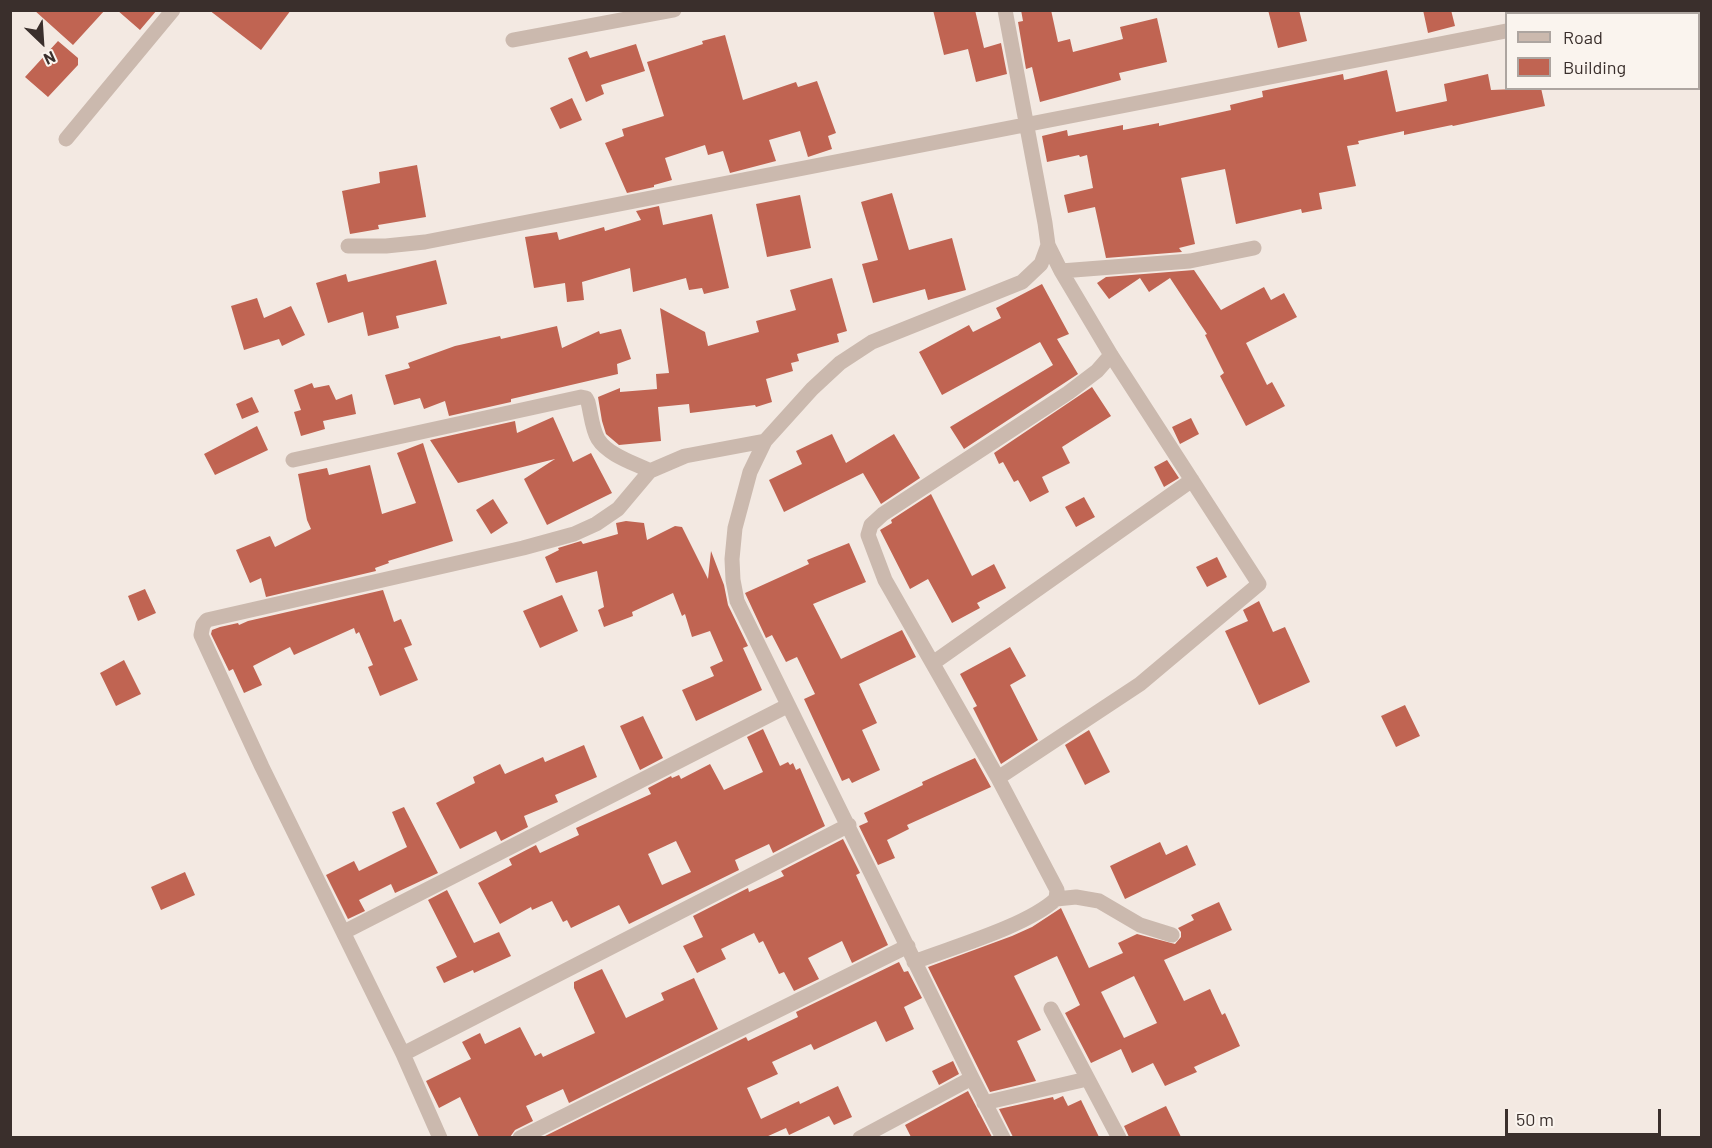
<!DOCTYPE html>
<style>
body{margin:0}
#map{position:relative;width:1712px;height:1148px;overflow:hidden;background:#f3e9e2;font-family:Barlow,sans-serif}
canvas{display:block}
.frame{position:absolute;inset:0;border:12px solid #3a2f2c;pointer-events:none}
.legend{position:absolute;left:1505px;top:12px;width:195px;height:78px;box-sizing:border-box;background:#faf4ee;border:2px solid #ada5a0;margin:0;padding:8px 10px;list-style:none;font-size:18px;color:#3a2f2c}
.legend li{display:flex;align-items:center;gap:12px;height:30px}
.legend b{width:30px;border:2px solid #ada5a0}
.north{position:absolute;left:12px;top:12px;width:60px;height:60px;-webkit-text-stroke:4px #faf4ee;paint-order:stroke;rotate:155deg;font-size:16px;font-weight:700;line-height:24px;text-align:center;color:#3a2f2c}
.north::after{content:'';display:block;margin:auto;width:21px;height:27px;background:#3a2f2c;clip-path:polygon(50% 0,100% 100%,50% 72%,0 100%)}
.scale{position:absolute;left:1505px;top:1109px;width:156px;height:27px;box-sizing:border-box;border:3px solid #3a2f2c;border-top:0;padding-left:8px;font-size:18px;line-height:21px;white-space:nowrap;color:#3a2f2c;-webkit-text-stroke:4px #faf4ee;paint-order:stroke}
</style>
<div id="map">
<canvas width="1712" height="1148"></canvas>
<div class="frame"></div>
<ul class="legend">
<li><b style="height:8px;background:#cbb9ae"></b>Road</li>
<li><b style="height:16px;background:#c06452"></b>Building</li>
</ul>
<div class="north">N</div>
<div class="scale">50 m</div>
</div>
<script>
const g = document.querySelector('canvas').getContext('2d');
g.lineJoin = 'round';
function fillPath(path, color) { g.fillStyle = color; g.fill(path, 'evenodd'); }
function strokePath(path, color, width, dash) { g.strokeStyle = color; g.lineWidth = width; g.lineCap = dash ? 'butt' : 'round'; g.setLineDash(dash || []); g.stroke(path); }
const building = new Path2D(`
 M 34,10 L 105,10 L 73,45 Z
 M 117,10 L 157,10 L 140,30 Z
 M 209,10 L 291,10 L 261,50 Z
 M 933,10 L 975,10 L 984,48 L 1001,43 L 1007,74 L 976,82 L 968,49 L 944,55 Z
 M 1021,10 L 1051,10 L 1058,42 L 1070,39 L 1073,52 L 1123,39 L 1120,27 L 1157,18 L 1167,62 L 1119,73 L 1121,80 L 1040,102 L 1032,67 L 1026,69 L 1018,22 L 1023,21 Z
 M 1268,10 L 1299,10 L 1307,41 L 1278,48 Z
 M 1423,10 L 1451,10 L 1455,26 L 1428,33 Z
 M 725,35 L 743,100 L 796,82 L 798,87 L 817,81 L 836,133 L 828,136 L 832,149 L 808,157 L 800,131 L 769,140 L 776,161 L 730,173 L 723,151 L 708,155 L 705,145 L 665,158 L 672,180 L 654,185 L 654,187 L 627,193 L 605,143 L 624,136 L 622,129 L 664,116 L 647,62 L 703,44 L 702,41 Z
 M 58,41 L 78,58 L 78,65 L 48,97 L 25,77 Z
 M 636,44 L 645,71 L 601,85 L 604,94 L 586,102 L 568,58 L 587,51 L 590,58 Z
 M 1387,70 L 1396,112 L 1447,101 L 1444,84 L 1488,74 L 1491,90 L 1541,88 L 1545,106 L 1453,126 L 1452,125 L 1404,135 L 1404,131 L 1358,141 L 1359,144 L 1347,146 L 1356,186 L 1319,193 L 1322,209 L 1302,213 L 1301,209 L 1236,224 L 1225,169 L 1181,178 L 1195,244 L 1179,248 L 1182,252 L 1106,258 L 1095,207 L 1068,213 L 1064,195 L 1093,188 L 1087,155 L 1080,157 L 1079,155 L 1047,162 L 1042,136 L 1067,130 L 1068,136 L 1123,125 L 1123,130 L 1159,123 L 1159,126 L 1231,110 L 1230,105 L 1263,97 L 1262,91 L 1343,74 L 1344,80 Z
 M 572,98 L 582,120 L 560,129 L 550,108 Z
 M 417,165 L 426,217 L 378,225 L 379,229 L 350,234 L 342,191 L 380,183 L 379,172 Z
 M 892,193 L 909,250 L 952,238 L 966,290 L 928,300 L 925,289 L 873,303 L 862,264 L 878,260 L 861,202 Z
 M 800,195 L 811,248 L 767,257 L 756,204 Z
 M 659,206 L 663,225 L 712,214 L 729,288 L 704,294 L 702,288 L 689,290 L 686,278 L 633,292 L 630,268 L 582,282 L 584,300 L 567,302 L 565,283 L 534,288 L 525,237 L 557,232 L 559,240 L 604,227 L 605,231 L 641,220 L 636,211 Z
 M 436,260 L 447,304 L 396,316 L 399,328 L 368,336 L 363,312 L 328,323 L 316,283 L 346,274 L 348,282 Z
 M 1194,270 L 1221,310 L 1264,287 L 1271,300 L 1284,293 L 1297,317 L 1246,343 L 1267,385 L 1272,382 L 1285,406 L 1246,426 L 1220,376 L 1224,373 L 1205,335 L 1207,334 L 1170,278 L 1149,292 L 1140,278 L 1109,299 L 1097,283 L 1106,277 Z
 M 832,278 L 847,331 L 837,334 L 839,342 L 797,354 L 799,361 L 791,363 L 793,371 L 766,379 L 772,402 L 756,407 L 755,405 L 690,413 L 689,404 L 658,407 L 661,441 L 619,445 L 606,434 L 602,421 L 598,397 L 620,388 L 620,392 L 657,389 L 656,374 L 669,373 L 660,308 L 705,332 L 708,346 L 759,332 L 756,321 L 796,310 L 790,290 Z
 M 1042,284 L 1069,334 L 1057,339 L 1078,374 L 964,449 L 950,427 L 1053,365 L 1040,342 L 942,395 L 919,352 L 969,325 L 973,332 L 1001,318 L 996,308 Z
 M 257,298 L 264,318 L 291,306 L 305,335 L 282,346 L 279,339 L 244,350 L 231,306 Z
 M 557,326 L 562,348 L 599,331 L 600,334 L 621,329 L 631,359 L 617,364 L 618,374 L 511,399 L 511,402 L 449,416 L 445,401 L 424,409 L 420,398 L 394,405 L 385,375 L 410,368 L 408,363 L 455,346 L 500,336 L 501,339 Z
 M 312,383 L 314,388 L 329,385 L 336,400 L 352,394 L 356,414 L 323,421 L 325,429 L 301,436 L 294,412 L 301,410 L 294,390 Z
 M 1092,387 L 1111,416 L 1062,447 L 1070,463 L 1042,477 L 1049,492 L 1030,502 L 1018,480 L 1014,482 L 1003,462 L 999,464 L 994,453 Z
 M 252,397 L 259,412 L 242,419 L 236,404 Z
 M 553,417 L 573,462 L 591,453 L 612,493 L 547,525 L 524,479 L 555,459 L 458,483 L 430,440 L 515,421 L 517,433 Z
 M 1191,418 L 1199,434 L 1180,444 L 1172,427 Z
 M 257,426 L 268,450 L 215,475 L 204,454 Z
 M 832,434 L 846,463 L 894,434 L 920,478 L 881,504 L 863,473 L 784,512 L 769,480 L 802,464 L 796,451 Z
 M 423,443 L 453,541 L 388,561 L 389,563 L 375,568 L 376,571 L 266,597 L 261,578 L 250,583 L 236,550 L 270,536 L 275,547 L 311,529 L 307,520 L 298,474 L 327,468 L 329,475 L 370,465 L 382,514 L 416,503 L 397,453 Z
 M 1167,460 L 1179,478 L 1164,487 L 1154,467 Z
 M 931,494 L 972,576 L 994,564 L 1006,588 L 977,603 L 980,608 L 952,623 L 928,579 L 910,589 L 880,530 L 892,523 L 891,520 Z
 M 1084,497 L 1095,517 L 1076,527 L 1065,507 Z
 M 493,499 L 508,523 L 491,534 L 476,510 Z
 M 626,521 L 644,523 L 647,540 L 675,526 L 682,527 L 708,579 L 711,551 L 724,585 L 728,605 L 748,646 L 743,648 L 762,690 L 696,721 L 682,690 L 714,676 L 710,667 L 723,661 L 710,631 L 692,637 L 685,614 L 682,616 L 673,593 L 632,612 L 633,616 L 604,627 L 598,610 L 604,607 L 597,571 L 556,583 L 545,557 L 559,550 L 558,548 L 581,541 L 583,544 L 618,534 L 616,523 Z
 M 849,543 L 866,582 L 813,604 L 841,659 L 902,630 L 916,657 L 859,684 L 877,723 L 862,730 L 880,770 L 852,783 L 849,778 L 842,781 L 804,699 L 815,694 L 797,657 L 786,662 L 772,635 L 766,638 L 745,593 L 809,564 L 807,560 Z
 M 1217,557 L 1227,577 L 1207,587 L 1196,567 Z
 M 145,589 L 156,613 L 138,621 L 128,596 Z
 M 383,590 L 394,622 L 401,619 L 412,645 L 404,648 L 418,680 L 380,696 L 368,667 L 373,665 L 359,632 L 356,634 L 354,628 L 294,655 L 290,647 L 253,666 L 262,685 L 244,693 L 233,669 L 229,671 L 211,634 L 212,630 L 220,627 L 238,623 L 239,625 L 248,621 Z
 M 562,595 L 578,631 L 540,648 L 523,611 Z
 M 1259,601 L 1273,632 L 1285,627 L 1310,682 L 1259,705 L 1225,631 L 1248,621 L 1243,610 Z
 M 1010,647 L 1026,676 L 1010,685 L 1038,740 L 1001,764 L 973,708 L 977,706 L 960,674 Z
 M 124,660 L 141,694 L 116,706 L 100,673 Z
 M 1405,705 L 1420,736 L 1396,747 L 1381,716 Z
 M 643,716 L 663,758 L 640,770 L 620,726 Z
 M 763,729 L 780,766 L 788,762 L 790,765 L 793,763 L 796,770 L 800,768 L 825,826 L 773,853 L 769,844 L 735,860 L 739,870 L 629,924 L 619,905 L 571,928 L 567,920 L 563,922 L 552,901 L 532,910 L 531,907 L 500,924 L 478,883 L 512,865 L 509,859 L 536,845 L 540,853 L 579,835 L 576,828 L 651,794 L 648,788 L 671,776 L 672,778 L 679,775 L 681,779 L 710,764 L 724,790 L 763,772 L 747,737 ZM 676,841 L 691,872 L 662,885 L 648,854 Z
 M 1089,730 L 1110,772 L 1085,785 L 1065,745 Z
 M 584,745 L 597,777 L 555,795 L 558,802 L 524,816 L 528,827 L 501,841 L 496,831 L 460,849 L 436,803 L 475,783 L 473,777 L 500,764 L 505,774 L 543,757 L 545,762 Z
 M 975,758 L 991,787 L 907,825 L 909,829 L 887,840 L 895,858 L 878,865 L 859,826 L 868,822 L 864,813 L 923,785 L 922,782 Z
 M 404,807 L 438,873 L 395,893 L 391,884 L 359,900 L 365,911 L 348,919 L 326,875 L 354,861 L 359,871 L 407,847 L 392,812 Z
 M 843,839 L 860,873 L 856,875 L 888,945 L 852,963 L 842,941 L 808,958 L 819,979 L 794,991 L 784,972 L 779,974 L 763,941 L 759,943 L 754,933 L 721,949 L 726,959 L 697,973 L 683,946 L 703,937 L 693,916 L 748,888 L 749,892 L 784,876 L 781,871 Z
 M 1160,842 L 1166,855 L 1187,845 L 1196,865 L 1125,899 L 1110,866 Z
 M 185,872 L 195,895 L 161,910 L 151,887 Z
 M 447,890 L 474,943 L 499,932 L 511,956 L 474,973 L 473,970 L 444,983 L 436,967 L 457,957 L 428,900 Z
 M 1219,902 L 1232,930 L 1164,960 L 1184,1001 L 1210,989 L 1222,1015 L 1225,1013 L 1240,1046 L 1194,1067 L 1197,1072 L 1165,1086 L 1153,1063 L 1132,1073 L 1121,1049 L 1091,1063 L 1065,1013 L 1080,1005 L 1057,956 L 1014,976 L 1041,1030 L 1017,1041 L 1036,1081 L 990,1092 L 928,967 L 1012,936 L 1032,927 L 1061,908 L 1089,968 L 1123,953 L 1118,943 L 1137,934 L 1175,944 L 1181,937 L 1181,932 L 1178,928 L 1194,920 L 1191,915 ZM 1134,976 L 1157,1023 L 1124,1038 L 1101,992 Z
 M 899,962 L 904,972 L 908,971 L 922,998 L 904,1007 L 914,1029 L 886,1042 L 876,1021 L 814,1050 L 811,1044 L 772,1062 L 778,1074 L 747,1088 L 761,1119 L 799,1101 L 800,1104 L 838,1086 L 852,1117 L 834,1125 L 829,1116 L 789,1135 L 786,1128 L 766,1137 L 543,1137 L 746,1037 L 748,1041 L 798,1017 L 796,1012 Z
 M 602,969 L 626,1018 L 664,1000 L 661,993 L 694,978 L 718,1029 L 569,1103 L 563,1089 L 526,1106 L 533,1121 L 515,1130 L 510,1137 L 479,1137 L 460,1097 L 439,1108 L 426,1081 L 471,1059 L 462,1042 L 480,1033 L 485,1044 L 520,1027 L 535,1056 L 541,1053 L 543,1057 L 595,1033 L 574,988 L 574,982 Z
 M 953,1061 L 959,1074 L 939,1085 L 932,1071 Z
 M 968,1091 L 992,1137 L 911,1137 L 905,1125 Z
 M 1063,1096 L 1068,1106 L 1081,1100 L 1099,1137 L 1013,1137 L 999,1109 L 1053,1097 L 1054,1100 Z
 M 1166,1106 L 1181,1137 L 1129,1137 L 1124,1126 Z`);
const minor = new Path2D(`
 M 1602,14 L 1619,10
 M 513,40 L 674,10
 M 66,139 L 173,10
 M 348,246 L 386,246 L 425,242 L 1506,31
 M 1061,271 L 1190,261 L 1254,248
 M 293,460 L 581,397 L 586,398 L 588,402 C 591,414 592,429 598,439 C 608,455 634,463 650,471
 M 933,663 L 1192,480
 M 998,778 L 1140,684 L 1259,584 L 1111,355 L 1061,271 L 1048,245
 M 1056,899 L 1076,897 L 1099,901 L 1140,925 L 1172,935
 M 344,932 L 787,706
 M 914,962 C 953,947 1027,926 1056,899 L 1057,890 L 998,778 L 885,580 L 868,535 L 871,525 L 883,514 L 1068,393 L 1097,371 L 1111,355
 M 1051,1009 L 1119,1138
 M 403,1054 L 849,825
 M 984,1103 L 1087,1079
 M 440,1138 L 403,1054 L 262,767 L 201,635 L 203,625 L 207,620 L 523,548 L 574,534 L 596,524 L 618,509 L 650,471 L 685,456 L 765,441
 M 520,1138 L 908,946
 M 860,1138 L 972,1078
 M 1003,1138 L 972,1078 L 737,601 L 733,580 L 732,559 L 735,528 L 750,472 L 765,441 L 812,389 L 840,363 L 872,342 L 1022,282 L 1041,264 L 1048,245 L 1045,223 L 1005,10`);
fillPath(building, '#c06452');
strokePath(minor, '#cbb9ae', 15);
</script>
